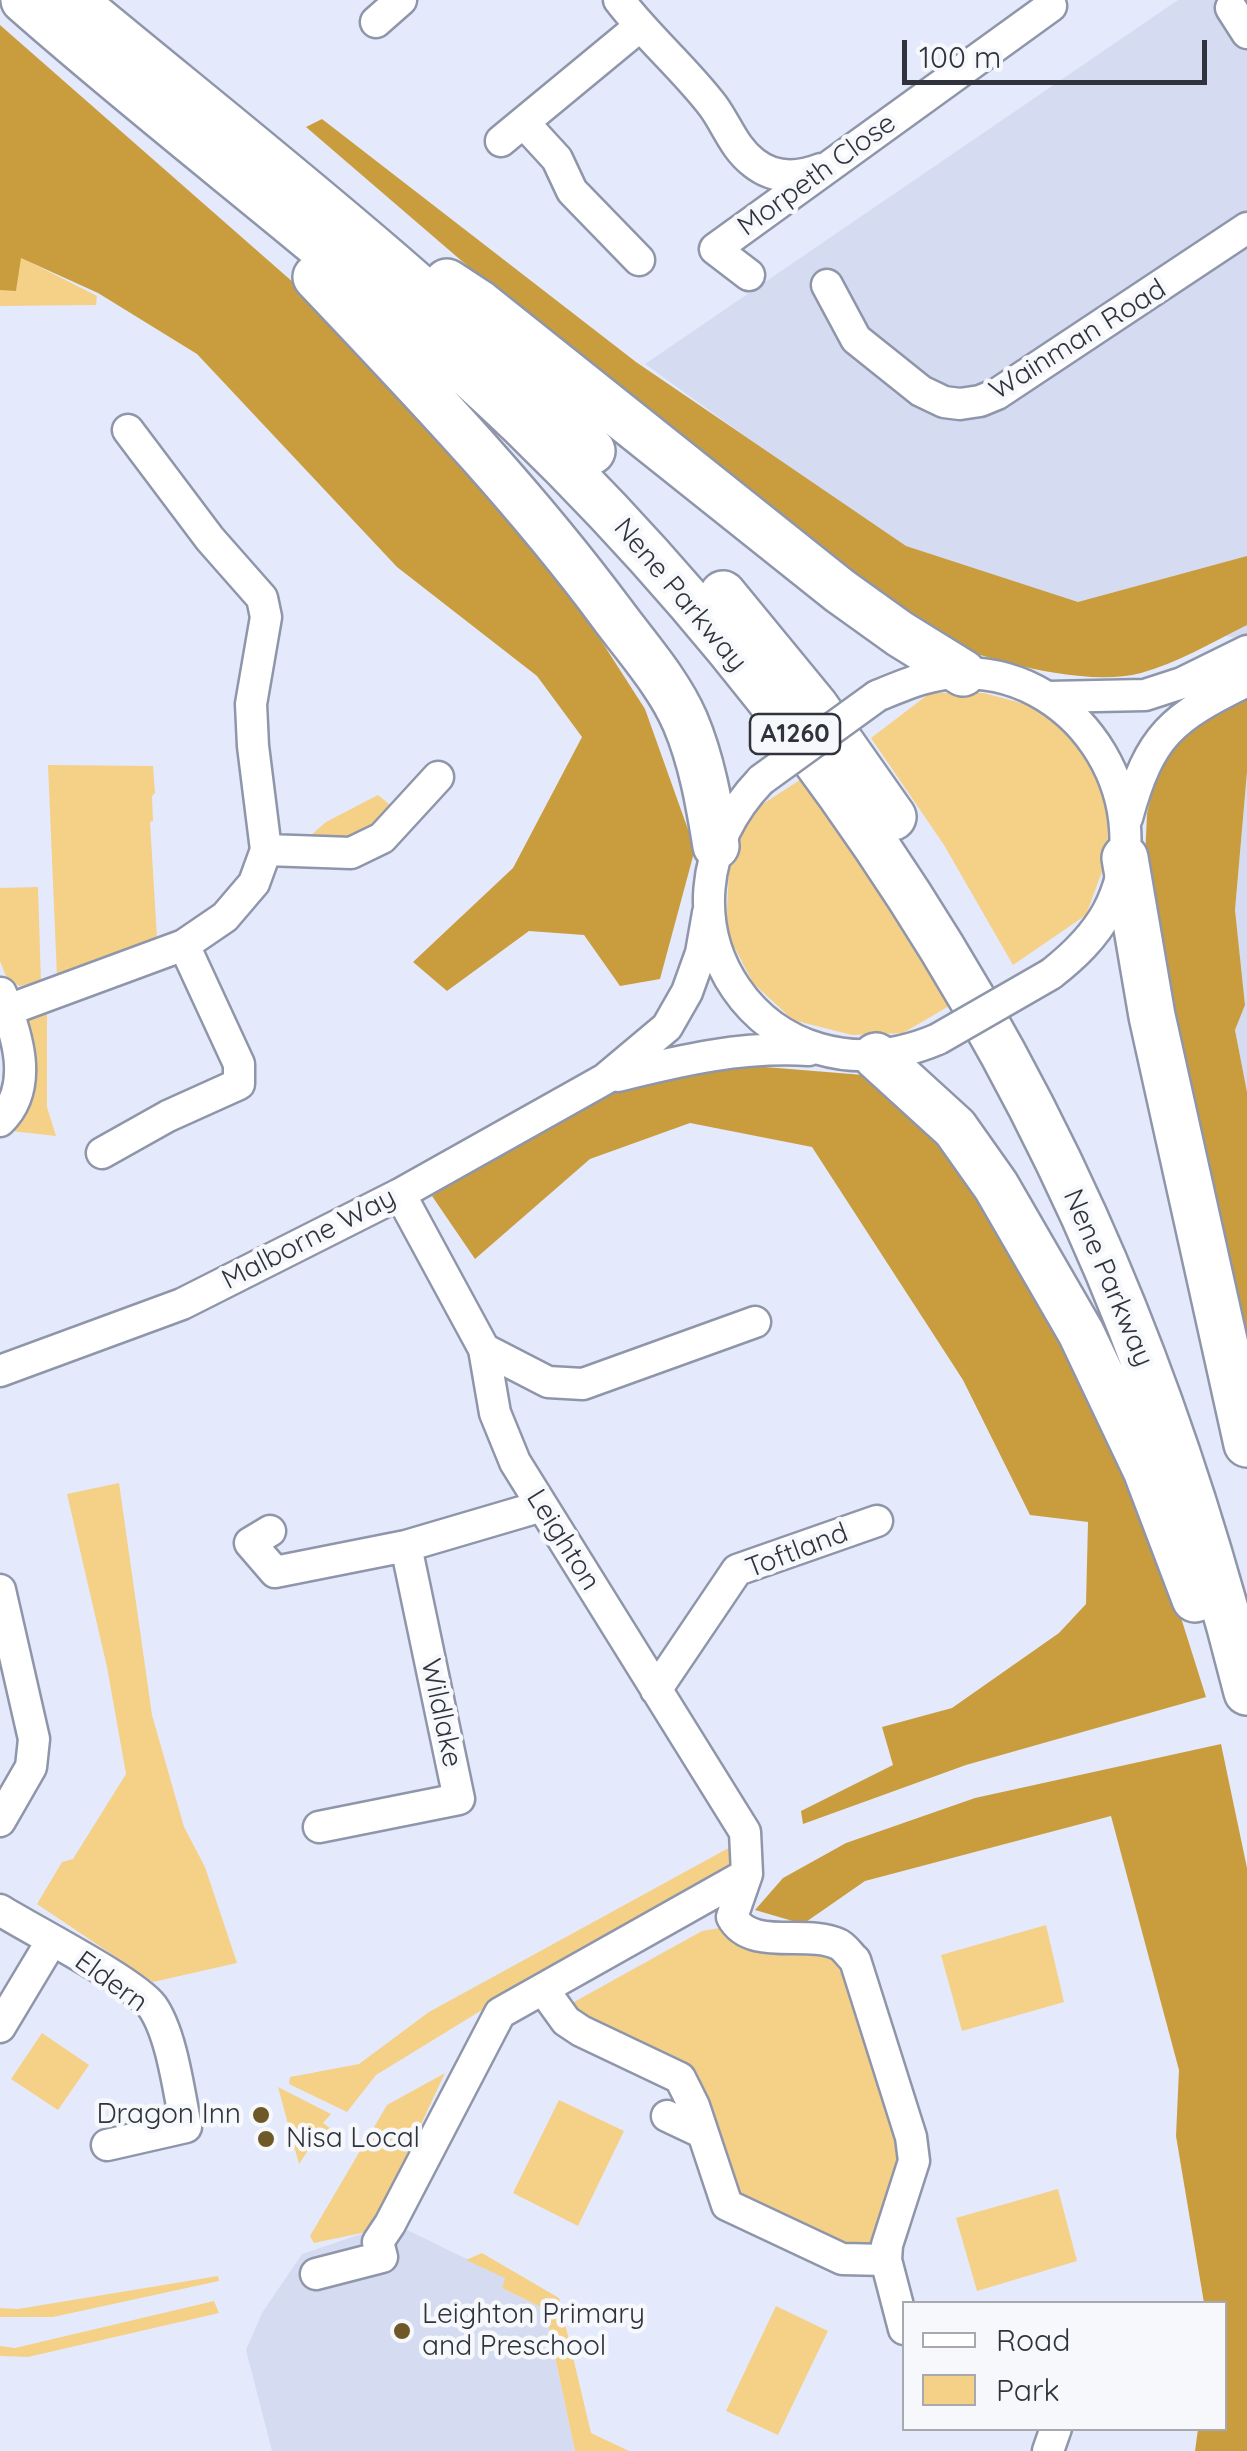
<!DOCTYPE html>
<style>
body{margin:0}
#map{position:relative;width:1247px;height:2451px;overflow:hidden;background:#e4eafc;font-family:Quicksand,sans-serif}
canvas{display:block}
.legend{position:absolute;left:902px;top:2301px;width:325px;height:130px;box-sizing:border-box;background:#f6f8fc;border:2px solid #a7a9af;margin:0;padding:12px 18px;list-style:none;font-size:30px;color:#30333b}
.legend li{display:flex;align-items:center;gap:20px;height:50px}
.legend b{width:50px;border:2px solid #a7a9af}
.scale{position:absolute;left:902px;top:40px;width:305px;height:45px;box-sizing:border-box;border:5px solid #30333b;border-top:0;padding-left:12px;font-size:30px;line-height:35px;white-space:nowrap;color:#30333b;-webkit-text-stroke:8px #f6f8fc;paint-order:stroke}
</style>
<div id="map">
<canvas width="1247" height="2451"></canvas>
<ul class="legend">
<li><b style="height:12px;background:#fff"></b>Road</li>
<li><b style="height:28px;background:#f5d087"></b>Park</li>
</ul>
<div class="scale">100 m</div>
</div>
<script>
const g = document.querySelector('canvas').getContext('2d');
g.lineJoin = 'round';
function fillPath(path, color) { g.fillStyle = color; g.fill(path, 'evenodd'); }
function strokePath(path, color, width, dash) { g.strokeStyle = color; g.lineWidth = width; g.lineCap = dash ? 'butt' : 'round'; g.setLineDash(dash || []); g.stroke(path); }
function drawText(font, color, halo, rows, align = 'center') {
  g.font = font + ' Quicksand,sans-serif'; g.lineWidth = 9; g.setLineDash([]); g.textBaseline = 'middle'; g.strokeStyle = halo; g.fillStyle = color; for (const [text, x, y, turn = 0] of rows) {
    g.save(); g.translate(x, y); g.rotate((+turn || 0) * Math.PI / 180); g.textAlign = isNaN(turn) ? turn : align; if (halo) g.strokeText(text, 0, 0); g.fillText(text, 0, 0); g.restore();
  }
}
const built = new Path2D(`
 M 1178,0 L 1247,0 L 1247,640 L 1065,607 L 908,554 L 645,364 Z
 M 1247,772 L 1247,1092 L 1235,1030 L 1245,1005 L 1235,910 Z
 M 401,2227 L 506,2278 L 502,2288 L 545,2309 L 575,2451 L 272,2451 L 246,2350 L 262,2313 L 302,2254 L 370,2231 Z`);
const green = new Path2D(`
 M 20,257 L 97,296 L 96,305 L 0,306 L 0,290 L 16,290 Z
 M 930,693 L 984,693 L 1043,709 L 1083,746 L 1109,797 L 1107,858 L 1086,915 L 1013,965 L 944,845 L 871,738 Z
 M 48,765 L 153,766 L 155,793 L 152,796 L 153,821 L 150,822 L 157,938 L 57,977 Z
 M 806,776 L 956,1002 L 903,1033 L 852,1035 L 793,1020 L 753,983 L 726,931 L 729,870 L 749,813 Z
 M 378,795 L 389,804 L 385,820 L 354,838 L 309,837 L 326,822 Z
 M 38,887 L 41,982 L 19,986 L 6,976 L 0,961 L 0,888 Z
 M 47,1013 L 47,1107 L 56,1136 L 11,1131 L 33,1079 L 24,1022 Z
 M 119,1483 L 152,1715 L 184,1827 L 205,1867 L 237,1963 L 153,1982 L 37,1904 L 62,1862 L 73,1859 L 126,1774 L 107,1667 L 67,1494 Z
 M 734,1845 L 737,1873 L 557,1964 L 376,2075 L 347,2112 L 289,2084 L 290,2077 L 359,2064 L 429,2012 Z
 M 1046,1925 L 1064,2002 L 962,2031 L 941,1955 Z
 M 726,1927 L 841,1954 L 900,2146 L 900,2167 L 875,2238 L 860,2250 L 839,2251 L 735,2200 L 703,2098 L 565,2007 L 702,1931 Z
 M 42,2033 L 89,2065 L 58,2110 L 11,2079 Z
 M 445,2073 L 371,2231 L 314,2243 L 310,2236 L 387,2105 Z
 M 278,2087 L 331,2114 L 323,2123 L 335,2132 L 323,2150 L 313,2143 L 299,2164 Z
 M 559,2100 L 624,2131 L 578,2226 L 513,2193 Z
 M 1058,2189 L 1077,2261 L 977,2291 L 956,2218 Z
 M 482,2253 L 559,2298 L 591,2433 L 629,2451 L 575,2451 L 545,2309 L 502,2288 L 505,2278 L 466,2260 Z
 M 218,2276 L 219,2281 L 53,2317 L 0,2317 L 0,2308 L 18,2309 Z
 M 214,2301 L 219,2313 L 28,2357 L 0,2356 L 0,2346 L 15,2348 Z
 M 776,2306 L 828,2331 L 778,2435 L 726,2411 Z`);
const forest = new Path2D(`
 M 0,25 L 376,355 L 550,561 L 645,709 L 695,849 L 660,979 L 620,986 L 584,935 L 529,931 L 447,991 L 413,962 L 513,868 L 582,737 L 537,676 L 397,567 L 197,354 L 98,293 L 21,258 L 16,291 L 0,290 Z
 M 322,119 L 636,362 L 906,546 L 1078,602 L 1247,556 L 1247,625 C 1213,642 1177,663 1141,673 C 1079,689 979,656 921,635 L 614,392 L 306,127 Z
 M 1247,688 L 1247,772 L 1235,910 L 1245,1005 L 1235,1030 L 1247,1092 L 1247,1403 L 1214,1249 L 1145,858 L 1147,814 L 1161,752 Z
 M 728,1064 L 888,1077 L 995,1210 L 1130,1456 L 1206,1697 L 966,1765 L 803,1824 L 801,1811 L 893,1765 L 882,1727 L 952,1708 L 1059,1633 L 1086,1604 L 1088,1522 L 1030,1515 L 963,1380 L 812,1147 L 690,1123 L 590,1159 L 475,1259 L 432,1196 L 584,1101 Z
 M 1221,1744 L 1247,1868 L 1247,2451 L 1195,2451 L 1198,2429 L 1224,2428 L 1224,2304 L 1204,2303 L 1176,2136 L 1179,2070 L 1111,1816 L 865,1881 L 803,1924 L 755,1910 L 783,1878 L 846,1843 L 975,1798 Z`);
const minor = new Path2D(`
 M 619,0 C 648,38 684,68 713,106 C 727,125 734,148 754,163 C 774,179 798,178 821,169
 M 1231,8 L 1247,33
 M 376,22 L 401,0
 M 524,123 L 557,159 L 572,191 L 639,260
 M 501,141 L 639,27
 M 749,275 L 715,249 L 1051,6
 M 827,285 L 856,339 L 921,391 L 944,402 L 960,404 L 980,401 L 997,394 L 1247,228
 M 877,696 C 906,684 933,672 965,673 C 1084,674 1162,807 1108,911 C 1094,937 1074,956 1051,974
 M 1049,697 L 1145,695 L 1182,683 L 1247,651
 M 761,780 C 631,916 765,1113 938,1039
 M 1127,818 C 1150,734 1172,718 1247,681
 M 266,850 L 351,853 L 382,838 L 438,777
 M 8,1010 L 184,945 L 225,917 L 254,883 L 266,850 L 253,746 L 251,704 L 266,617 L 262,598 L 210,539 L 128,430
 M 618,1076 C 682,1060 742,1046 809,1050
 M 0,1121 C 35,1087 17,1034 1,993
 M 102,1153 L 168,1116 L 239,1084 L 239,1064 L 184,945
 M 400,1194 L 484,1349 L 495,1413 L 515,1462 L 745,1832 L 747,1874 L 732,1917 C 751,1952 807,1929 838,1944 C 844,1946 850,1956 855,1960 L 911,2137 L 914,2161 L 887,2245 L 886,2260 L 904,2329
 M 484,1349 L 548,1382 L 583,1384 L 755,1322
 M 0,1371 L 182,1304 L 400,1194 L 605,1079 L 667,1027 L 687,992 L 701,953 L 708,913
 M 270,1531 L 250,1543 L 275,1572 L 406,1546 L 542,1506
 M 0,1590 L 34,1739 L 31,1767 L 0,1821
 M 656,1690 L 737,1570 L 877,1521
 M 319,1827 L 459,1799 L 406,1546
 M 0,1910 C 32,1930 134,1982 152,2006 C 172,2034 179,2093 186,2127 L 107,2145
 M 543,1989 L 566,2021 L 581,2031 L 680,2078 L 694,2106 L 727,2205 L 842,2259 L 886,2260
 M 0,2027 L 51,1942
 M 667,2116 L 703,2133
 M 316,2274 L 382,2257 L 378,2242 L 390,2224 L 500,2013 L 747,1874
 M 1048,2451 L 1056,2428`);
const highway = new Path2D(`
 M 24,0 C 187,144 365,273 522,424 C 754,649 950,920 1084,1216 C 1153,1369 1206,1529 1247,1692
 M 73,0 C 249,146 432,287 592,451
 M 316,277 C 419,386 523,494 612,614 C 637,648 668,682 685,721 C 702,761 709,803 716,846
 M 447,282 L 479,303 L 840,591 L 900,634 L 963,673
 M 723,594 L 815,706 L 893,817
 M 1125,858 L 1152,1016 L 1247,1444
 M 876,1056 L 955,1128 L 996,1186 L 1081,1333 L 1146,1470 L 1195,1599`);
const minorBridge = new Path2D(`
 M 761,780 L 877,696
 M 938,1039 L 1051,974`);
const markers = [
 [261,2115,10,"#6f5828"],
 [266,2139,10,"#6f5828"],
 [402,2331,10,"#6f5828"]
];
const shields = [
 [795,734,90]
];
const shieldNames = [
 ["A1260",795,734]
];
const streetNames = [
 ["Morpeth Close",817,175,-36],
 ["Wainman Road",1078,340,-32],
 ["Nene Parkway",680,595,50],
 ["Malborne Way",309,1239,-27],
 ["Nene Parkway",1108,1278,67],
 ["Leighton",563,1540,58],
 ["Toftland",797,1551,-21],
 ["Wildlake",441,1713,78],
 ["Eldern",111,1982,36]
];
const poiNames = [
 ["Dragon Inn",241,2115,"right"],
 ["Nisa Local",286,2139],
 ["Leighton Primary",422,2315],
 ["and Preschool",422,2347]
];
fillPath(built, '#d5dcf2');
fillPath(green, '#f5d087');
fillPath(forest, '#c99d3e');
strokePath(minor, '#8f96aa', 35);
strokePath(highway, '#8f96aa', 50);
strokePath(minor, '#fff', 30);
strokePath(highway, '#fff', 45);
strokePath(minorBridge, '#8f96aa', 35, []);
strokePath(minorBridge, '#fff', 30);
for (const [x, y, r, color] of markers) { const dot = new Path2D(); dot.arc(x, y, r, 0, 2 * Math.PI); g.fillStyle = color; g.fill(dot); strokePath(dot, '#f6f8fc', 4); }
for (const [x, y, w] of shields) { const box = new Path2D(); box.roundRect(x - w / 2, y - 20, w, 40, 8); g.fillStyle = '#f6f8fc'; g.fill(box); strokePath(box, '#30333b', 2.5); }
drawText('bold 25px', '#30333b', null, shieldNames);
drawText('28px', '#30333b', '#f6f8fc', streetNames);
drawText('28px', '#30333b', '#f6f8fc', poiNames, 'left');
</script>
